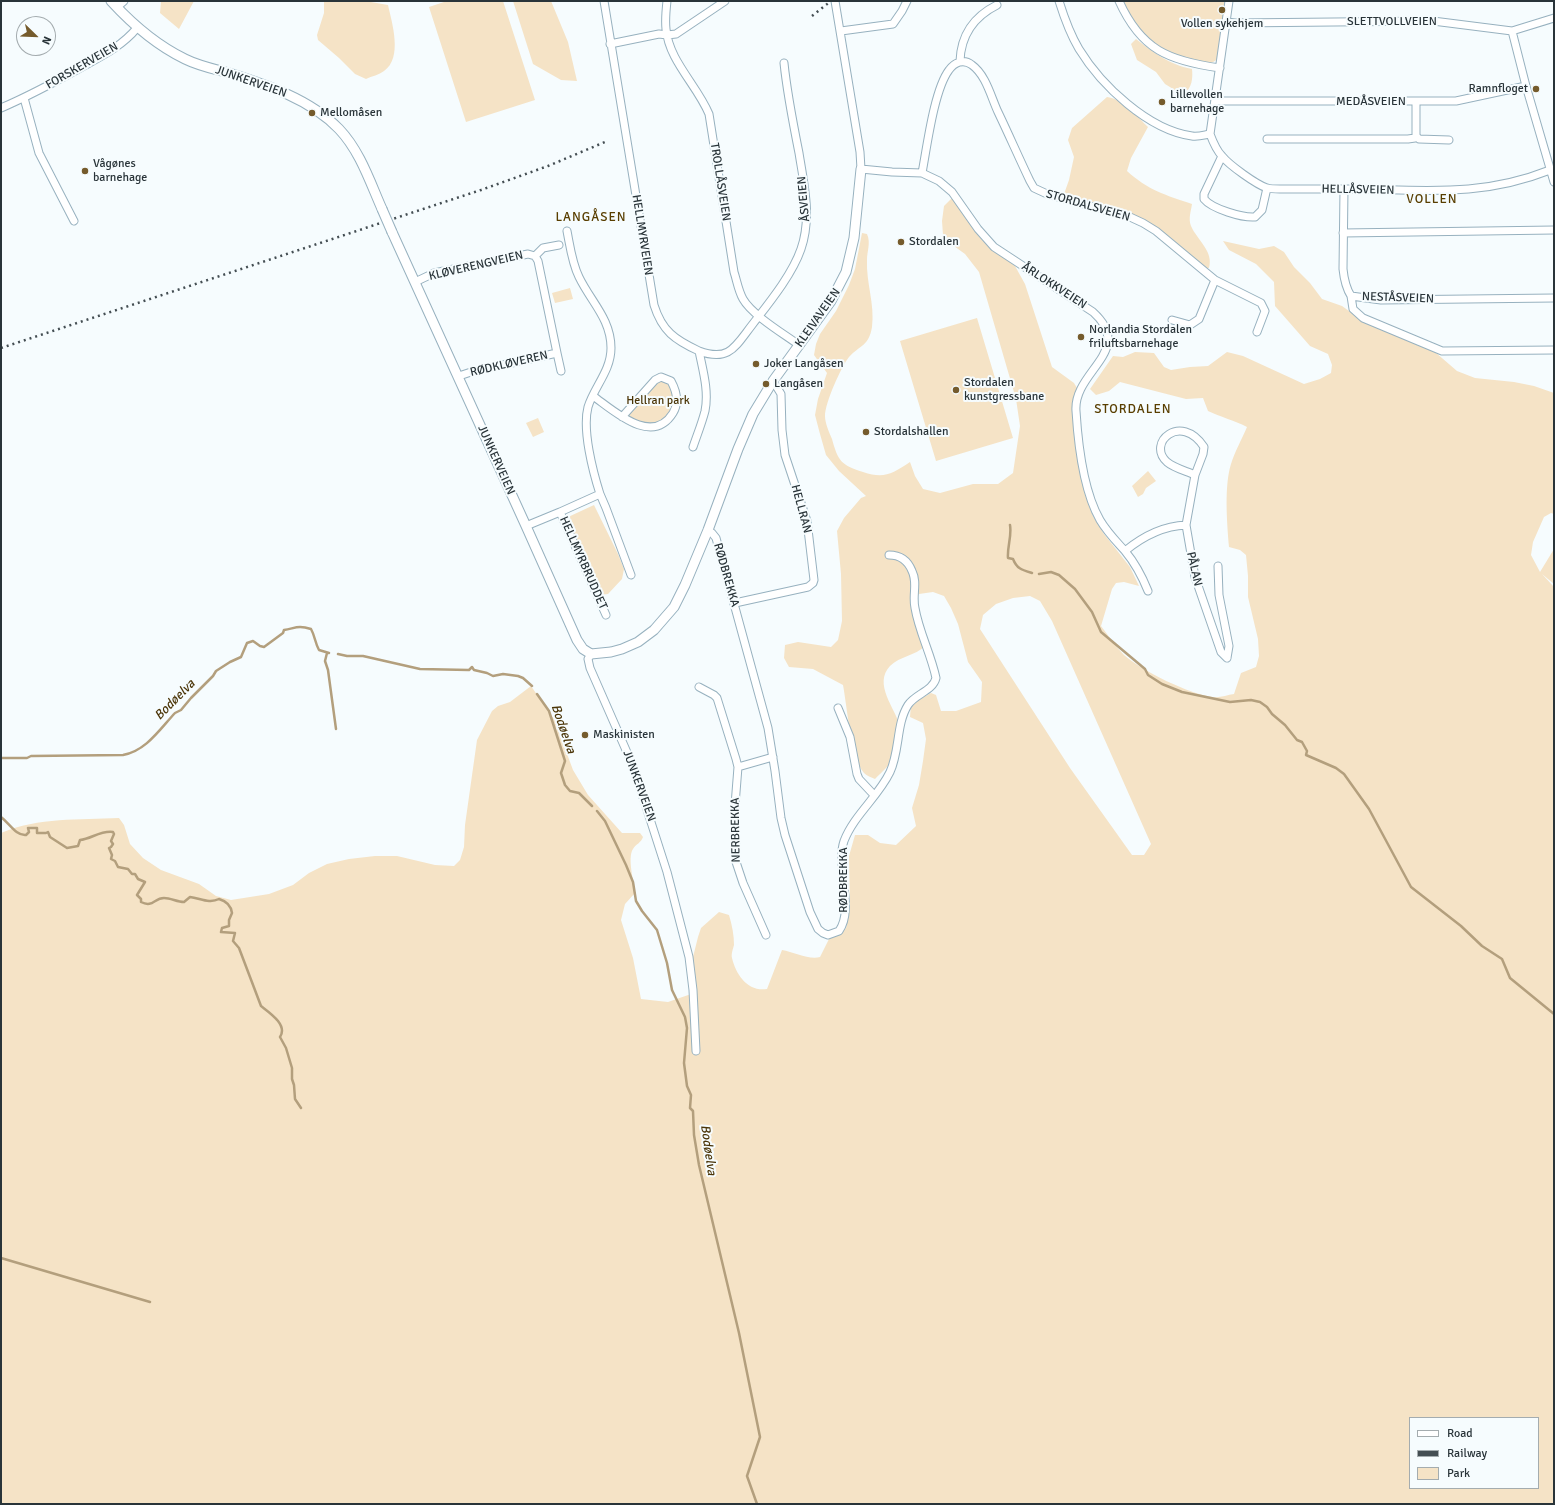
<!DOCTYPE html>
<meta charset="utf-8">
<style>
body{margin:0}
#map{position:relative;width:1555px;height:1505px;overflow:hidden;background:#f6fcfe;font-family:Signika,sans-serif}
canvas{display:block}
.frame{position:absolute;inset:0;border:2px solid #293439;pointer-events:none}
.legend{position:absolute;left:1409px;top:1417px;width:130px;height:72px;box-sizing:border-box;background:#f6fcfe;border:1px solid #a4acaf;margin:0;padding:5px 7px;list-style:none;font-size:12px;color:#293439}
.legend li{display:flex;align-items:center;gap:8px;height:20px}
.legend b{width:20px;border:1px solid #a4acaf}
.north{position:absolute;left:16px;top:16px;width:40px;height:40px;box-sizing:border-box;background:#f6fcfe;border:1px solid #a4acaf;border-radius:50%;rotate:113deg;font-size:11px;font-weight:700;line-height:16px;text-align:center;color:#293439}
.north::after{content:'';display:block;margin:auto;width:14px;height:18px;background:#755b2c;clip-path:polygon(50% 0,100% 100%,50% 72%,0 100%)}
</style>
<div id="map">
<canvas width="1555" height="1505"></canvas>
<div class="frame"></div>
<ul class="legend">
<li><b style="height:5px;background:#fff"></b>Road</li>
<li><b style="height:5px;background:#444e53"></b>Railway</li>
<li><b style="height:11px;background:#f5e3c6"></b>Park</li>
</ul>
<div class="north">N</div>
</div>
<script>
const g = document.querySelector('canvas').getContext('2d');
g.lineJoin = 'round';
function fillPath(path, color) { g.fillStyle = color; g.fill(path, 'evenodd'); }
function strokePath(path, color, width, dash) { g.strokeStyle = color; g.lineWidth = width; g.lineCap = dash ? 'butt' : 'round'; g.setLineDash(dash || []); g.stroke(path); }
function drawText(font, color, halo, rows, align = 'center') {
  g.font = font + ' Signika,sans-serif'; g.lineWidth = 4; g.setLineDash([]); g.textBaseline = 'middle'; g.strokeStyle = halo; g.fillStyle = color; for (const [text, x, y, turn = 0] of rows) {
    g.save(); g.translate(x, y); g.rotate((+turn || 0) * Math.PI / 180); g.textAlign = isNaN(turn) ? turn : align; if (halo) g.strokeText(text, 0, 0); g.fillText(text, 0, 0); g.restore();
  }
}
const green = new Path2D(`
 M 161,1 L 194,1 L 179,29 L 160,13 Z
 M 324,1 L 365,1 L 388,5 C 392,23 403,58 384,71 C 379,75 372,76 366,79 L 355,74 L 339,58 L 318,40 L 317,35 L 324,13 Z
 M 447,1 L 503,1 L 535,100 L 466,122 L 429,7 Z
 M 513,1 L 551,1 L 568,42 L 577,81 L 561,80 L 533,64 Z
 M 1122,1 L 1225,1 L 1218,58 C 1213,65 1206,63 1199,61 C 1157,54 1140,38 1122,1 Z
 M 1136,39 C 1156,54 1168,64 1192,69 C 1193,78 1192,88 1184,94 L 1178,92 L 1165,84 L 1156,72 L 1137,60 L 1131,44 Z
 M 1107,97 C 1121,98 1138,117 1148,127 L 1131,158 L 1127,171 C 1148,190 1165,195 1192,204 C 1191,211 1188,219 1191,226 C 1197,240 1214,251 1209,268 L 1207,268 L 1157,229 L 1064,196 L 1064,194 L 1069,180 L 1074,157 L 1068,140 L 1072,128 Z
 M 952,198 L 982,240 L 1015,266 L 1025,284 L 1052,367 L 1074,383 L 1077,388 L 1073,401 L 1072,412 L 1085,494 L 1093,516 L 1104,534 L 1130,567 L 1139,586 L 1124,582 L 1116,583 L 1112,589 L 1101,626 C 1108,635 1115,646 1124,655 C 1142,671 1189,694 1213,697 C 1220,698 1227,695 1234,694 L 1241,673 L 1256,667 L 1259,656 L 1258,639 L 1248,597 L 1248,576 L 1246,555 L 1240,550 L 1229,547 C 1227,523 1224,486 1231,464 C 1235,451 1242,439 1247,427 C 1234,420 1220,417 1208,411 L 1203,398 L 1186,399 L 1120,382 L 1109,391 L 1096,395 L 1090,389 L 1113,356 L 1123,357 L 1135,352 L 1154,353 L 1164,367 L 1171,370 L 1190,367 L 1208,366 L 1227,352 L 1243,356 L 1304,384 L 1320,379 L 1331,373 L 1332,365 L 1328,354 L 1310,346 L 1275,306 L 1274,282 L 1256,264 L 1229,250 L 1223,241 L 1259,249 L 1274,246 L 1284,252 L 1294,267 L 1310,283 L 1322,299 L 1342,306 L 1366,323 L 1378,327 L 1435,352 L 1457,371 L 1475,378 L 1514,382 L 1534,386 L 1554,393 L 1554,514 L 1551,513 L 1544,517 L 1533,542 L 1531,555 L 1540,572 L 1554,549 L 1554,584 L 1542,574 L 1554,587 L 1554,1504 L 1,1504 L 1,833 C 39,817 79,820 119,818 L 124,825 L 130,844 L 143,858 L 161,870 L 199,884 L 216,896 L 231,900 L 269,894 L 293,885 L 309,873 L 327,864 L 349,859 L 375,856 L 397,856 L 435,865 L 454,866 L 460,860 L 464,847 L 465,825 L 477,740 L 492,711 L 498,706 L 510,702 L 531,686 L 554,719 L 573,770 L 588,795 L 622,833 L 640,833 L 643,837 C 641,843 636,844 633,849 C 627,858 634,882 635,893 L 625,904 L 621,920 L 633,958 L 641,999 L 668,1002 L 694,993 L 691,965 L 698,937 L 701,928 L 719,912 L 729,915 C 732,925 734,935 734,945 C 733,949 731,954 732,958 C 736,975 748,992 767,989 L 782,950 C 794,952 809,960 820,957 L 829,939 L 841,933 L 846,928 L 850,907 L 849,856 L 855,835 L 868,835 L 880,843 L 896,845 L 916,826 L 912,808 L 919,785 L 923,761 L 926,739 L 923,723 L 910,717 L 911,704 L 931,693 L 936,695 L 941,711 L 956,711 L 981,702 L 982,682 L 968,662 L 958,624 L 951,608 L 944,596 L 933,592 L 919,594 L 915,602 L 925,646 C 915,656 900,656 890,666 C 873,684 895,708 900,726 C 901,730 897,752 895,756 C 890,765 882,772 875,779 C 871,777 867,776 864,773 C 851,758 847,706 843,685 L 813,669 L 789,667 L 784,658 L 785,645 L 798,642 L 831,647 L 838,640 L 842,621 L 841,574 L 837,531 L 844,518 L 861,498 L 866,496 L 839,471 L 826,455 L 820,434 L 815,415 L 818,399 L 827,373 L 814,355 L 816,344 L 820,334 L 836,311 L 849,285 L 855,269 L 862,233 L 867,234 C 871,243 867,251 867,260 C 866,283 875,304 872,327 C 869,346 860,345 849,357 C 841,367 825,403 825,416 C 825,423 829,432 832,439 C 838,461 841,465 863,472 C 884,479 892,474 910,462 L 915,476 L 923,489 L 940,493 L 973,484 L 998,484 L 1013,473 L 1020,426 L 1016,399 L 979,272 L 965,254 L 947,241 L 943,235 L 942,221 L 944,206 ZM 1030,596 L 1040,601 L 1052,621 L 1151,844 L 1144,855 L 1132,855 L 1070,768 L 980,629 L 983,615 L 996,604 L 1013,598 ZM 1410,1418 L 1538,1418 L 1538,1488 L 1410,1488 Z
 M 570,288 L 573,299 L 555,303 L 552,293 Z
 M 977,318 L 1013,438 L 936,461 L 900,341 Z
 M 659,380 C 688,381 672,431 643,424 C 638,422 633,419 628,417 L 629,413 Z
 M 538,418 L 544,432 L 533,437 L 526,423 Z
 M 1148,471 L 1156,481 L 1146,488 L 1143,494 L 1138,497 L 1132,486 Z
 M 594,505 L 618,554 L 624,569 L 622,579 L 608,594 L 600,595 L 566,518 Z`);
const stream = new Path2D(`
 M 1010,525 C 1012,536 1007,547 1008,558 L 1013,559 C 1017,569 1022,570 1032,573
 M 1039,574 L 1051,572 L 1059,575 L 1075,589 L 1092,612 L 1101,632 L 1145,669 L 1148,675 L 1162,684 L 1182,692 L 1230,702 L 1251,700 L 1260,702 L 1267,707 L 1272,714 L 1285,725 L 1297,740 L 1302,742 L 1307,751 L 1306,755 L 1336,768 L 1344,774 L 1369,809 L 1411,887 L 1461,926 L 1482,946 L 1502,959 L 1510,978 L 1554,1014
 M 327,653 L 325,661 L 328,670 L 336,729
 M 338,654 L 347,656 L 363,656 L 420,669 L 469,670 L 472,667 L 474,670 L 487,673 L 493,676 L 503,674 L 518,676 L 523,678 L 532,686
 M 537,694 L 549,711 L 565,761 L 561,773 L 565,785 L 570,791 L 579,793 L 592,806
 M 1,758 L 27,758 L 31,756 L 123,755 C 146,751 160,729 175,713 L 181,710 L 191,698 L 213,676 L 216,671 L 230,662 L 241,657 L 247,643 L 253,641 L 260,646 L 264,647 L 283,633 L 284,630 C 296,628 298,625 311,629 C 315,636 315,643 319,650 L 329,653
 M 597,811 L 605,821 L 626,865 L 633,882 L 636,901 L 642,911 L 657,930 L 667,963 L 672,990 L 685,1017 L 687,1028 L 684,1063 L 687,1086 L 691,1095 L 690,1108 L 693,1111 L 694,1135 L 699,1165 L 739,1333 L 760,1437 L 747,1476 L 757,1504
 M 1,817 C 9,823 16,836 26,835 L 29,832 L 28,828 L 37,828 L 37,833 L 46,833 L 48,832 L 50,837 L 67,848 L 78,846 L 80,840 C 91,839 101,830 113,832 L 114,834 L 111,841 L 113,844 L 111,847 L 109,848 L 112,855 L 111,859 L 115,861 L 118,867 L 128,869 L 132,874 L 135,874 L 138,879 L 145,882 L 137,895 L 141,899 L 141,902 C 153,908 154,898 164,898 C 171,898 177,902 184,902 L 190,897 C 200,898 209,904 219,899 C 226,901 231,906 232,913 L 229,920 L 229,926 L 222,928 L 221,932 L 235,933 L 233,941 L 239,948 L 261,1006 C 270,1013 288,1025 280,1037 L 286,1048 L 292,1068 L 292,1079 L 294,1085 L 295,1099 L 301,1108
 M 1,1258 L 150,1302`);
const minor = new Path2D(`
 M 604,1 L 654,305 C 662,331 675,340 699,351 C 703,371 709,391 705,411 C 702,423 697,435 693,447
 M 667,1 C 666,10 665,20 666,29 C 669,61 697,85 709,114 L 734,272 C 737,281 738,290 743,299 C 752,315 784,334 799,345
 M 835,1 L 860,152 L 861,169 L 892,172 L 922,173 L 939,181 L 952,192 L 978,229 L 994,247 L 1093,312 C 1136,351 1073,371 1076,411 C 1078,443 1084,492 1100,520 C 1107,532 1116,541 1125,551 C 1135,563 1142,576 1148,591
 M 1059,1 C 1064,17 1070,34 1079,49 C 1101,85 1148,130 1192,136 C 1198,137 1204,135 1210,134
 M 1119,1 C 1141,50 1169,61 1220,68
 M 1229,1 L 1210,134 C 1213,142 1216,150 1222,156 C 1229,165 1257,185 1267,188 C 1271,189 1276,189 1280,189 C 1305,189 1330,189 1356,189 C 1426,190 1482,197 1550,170
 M 117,7 L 124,1
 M 1227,22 L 1235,23 L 1433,21 L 1512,31 L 1554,18
 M 841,31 L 893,24 L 902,11 L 907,1
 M 1512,31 L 1526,86 L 1554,182
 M 610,44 L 659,34 L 667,35 L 676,34 L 725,1
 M 960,61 C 961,35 973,17 997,5
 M 24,98 L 39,153 L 74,221
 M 1215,101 L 1456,101 L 1526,86
 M 1416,102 L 1416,136 L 1419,139 L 1449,140
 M 1,108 C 29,96 55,82 82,67 C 102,56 122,46 137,28
 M 1267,139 L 1408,139 L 1415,138 L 1416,136
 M 1222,156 L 1204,194 L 1204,199 C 1212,209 1243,218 1255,217 L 1262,210 L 1267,188
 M 922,173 C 927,147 934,90 949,70 C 954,63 963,58 972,65 C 986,75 991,97 998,112 C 1009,135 1019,158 1030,181 L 1034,188 L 1047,194 L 1130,217 L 1143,223 L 1156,231 L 1215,280 L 1261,303 L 1265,311 L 1257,332
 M 1344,189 L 1343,269 C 1344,279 1346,288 1351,296 L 1381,300 L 1554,298
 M 567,231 C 570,246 572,263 579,277 C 591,302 611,319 611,348 C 611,371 594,387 588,407 C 582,430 593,472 600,494
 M 1343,233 L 1554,230
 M 535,256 L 543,248 L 559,245
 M 415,282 L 434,273 L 528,254 L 535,256
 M 1351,296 L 1353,309 L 1363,318 L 1442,351 L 1554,350
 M 1172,320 L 1190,325 L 1199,319 L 1215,280
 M 699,351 C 729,362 735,347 752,325 C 769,303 792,275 801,249 C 812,217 804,185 799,153 C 793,123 787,93 784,63
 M 557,353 L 561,371
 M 459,376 L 471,372 L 557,353 L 538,261 L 535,256
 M 593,396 C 613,410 652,447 673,413 C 679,403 677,392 671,381 L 661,377 L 655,380 L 622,417
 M 1195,475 C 1186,471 1174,468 1167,462 C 1146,443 1181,412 1204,447 L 1203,454 L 1195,475 L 1186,525 L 1195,577 L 1221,652 L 1227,658
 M 526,526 L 560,512
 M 708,530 L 712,533 L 716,538 L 768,728 L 775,771 L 781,818 L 785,835 L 810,912 L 818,929 L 823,933 L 828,935 L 839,931 C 855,908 835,868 844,841 C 854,815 878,797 890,772 C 900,751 896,724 908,705 C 915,694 933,691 936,678 C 931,654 919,632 915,608 C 912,595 918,583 912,571 C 908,561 900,555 889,555
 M 1125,551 C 1142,537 1163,526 1186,525
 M 1218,566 L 1219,595 L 1229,646 L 1227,658
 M 735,603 L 808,587 L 813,583 L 814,580 L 807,521 L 785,455 L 782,430 L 781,394 L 773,381
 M 606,615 L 560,512 L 600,494 L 606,508 L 631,575
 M 591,654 L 588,659 L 590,668 L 633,766 L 667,872 L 689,957 L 693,990 L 696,1051
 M 699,687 L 714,695 L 717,698 L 736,759 L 738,767 L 735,805 L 736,862 L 743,883 L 766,935
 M 838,708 L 850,737 L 857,774 L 859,779 L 874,795
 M 738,767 L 773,757`);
const tertiary = new Path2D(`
 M 111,1 C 133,25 156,45 185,59 C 199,66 214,69 229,73 C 267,85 310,99 339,129 C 360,151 370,182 382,209
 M 392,232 L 526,526 L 577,640 L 583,649 L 591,654 L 611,652 L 622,649 L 638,642 L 654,630 L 674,607 L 685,585 L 708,530 L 738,449 L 753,414 L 773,381 L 831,301 L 846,272 L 854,238 L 861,169`);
const rail = new Path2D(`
 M 812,16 L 831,1
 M 1,348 L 481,190 L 548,166 L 605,142`);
const tertiaryBridge = new Path2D(`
 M 382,209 L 392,232`);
const markers = [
 [1222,10,4,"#755b2c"],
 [1536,89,4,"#755b2c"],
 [1162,102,4,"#755b2c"],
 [312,113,4,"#755b2c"],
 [85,171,4,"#755b2c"],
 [901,242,4,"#755b2c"],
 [1081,337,4,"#755b2c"],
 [756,364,4,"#755b2c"],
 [766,384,4,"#755b2c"],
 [956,390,4,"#755b2c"],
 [866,432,4,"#755b2c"],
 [585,735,4,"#755b2c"]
];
const streetNames = [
 ["SLETTVOLLVEIEN",1392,22],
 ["FORSKERVEIEN",82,66,-30],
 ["JUNKERVEIEN",251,82,19],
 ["MEDÅSVEIEN",1371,102],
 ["TROLLÅSVEIEN",720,182,81],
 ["HELLÅSVEIEN",1358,190,1],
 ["ÅSVEIEN",804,199,-95],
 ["STORDALSVEIEN",1088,206,16],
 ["HELLMYRVEIEN",642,235,81],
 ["KLØVERENGVEIEN",476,266,-13],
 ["ÅRLOKKVEIEN",1054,286,33],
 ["NESTÅSVEIEN",1398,298,2],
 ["KLEIVAVEIEN",818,318,-55],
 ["RØDKLØVEREN",509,364,-13],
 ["JUNKERVEIEN",496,460,66],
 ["HELLRAN",801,509,75],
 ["HELLMYRBRUDDET",583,563,66],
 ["PÅLAN",1194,569,77],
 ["RØDBREKKA",726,575,74],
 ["JUNKERVEIEN",639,786,70],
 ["NERBREKKA",736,830,-91],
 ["RØDBREKKA",844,880,-90]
];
const poiNames = [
 ["Vollen sykehjem",1222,24,"center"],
 ["Ramnfloget",1528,89,"right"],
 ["Lillevollen",1170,95],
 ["barnehage",1170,109],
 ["Mellomåsen",320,113],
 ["Vågønes",93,164],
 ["barnehage",93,178],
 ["Stordalen",909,242],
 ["Norlandia Stordalen",1089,330],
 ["friluftsbarnehage",1089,344],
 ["Joker Langåsen",764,364],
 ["Stordalen",964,383],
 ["kunstgressbane",964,397],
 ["Langåsen",774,384],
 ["Stordalshallen",874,432],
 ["Maskinisten",593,735]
];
const parkNames = [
 ["Hellran park",658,401]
];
const neighbourhoodNames = [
 ["VOLLEN",1432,200],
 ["LANGÅSEN",591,218],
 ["STORDALEN",1133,410]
];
const waterNames = [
 ["Bodøelva",175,700,-45],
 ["Bodøelva",563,729,71],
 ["Bodøelva",708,1150,82]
];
fillPath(green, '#f5e3c6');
strokePath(stream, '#b39f7d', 2.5);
strokePath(minor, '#97b1bf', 9);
strokePath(tertiary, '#97b1bf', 11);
strokePath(minor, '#fff', 7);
strokePath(tertiary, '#fff', 9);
strokePath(rail, '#444e53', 2.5, [2, 4]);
strokePath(tertiaryBridge, '#97b1bf', 11, []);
strokePath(tertiaryBridge, '#fff', 9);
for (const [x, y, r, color] of markers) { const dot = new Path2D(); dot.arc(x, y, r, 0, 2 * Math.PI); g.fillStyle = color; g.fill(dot); strokePath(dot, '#f6fcfe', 1.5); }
drawText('12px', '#293439', '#f6fcfe', streetNames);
drawText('12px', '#293439', '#f6fcfe', poiNames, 'left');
drawText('12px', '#4b3507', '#f6fcfe', parkNames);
g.letterSpacing = '1px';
drawText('13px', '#593e00', '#f6fcfe', neighbourhoodNames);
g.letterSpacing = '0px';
drawText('italic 13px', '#4b3508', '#f6fcfe', waterNames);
</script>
